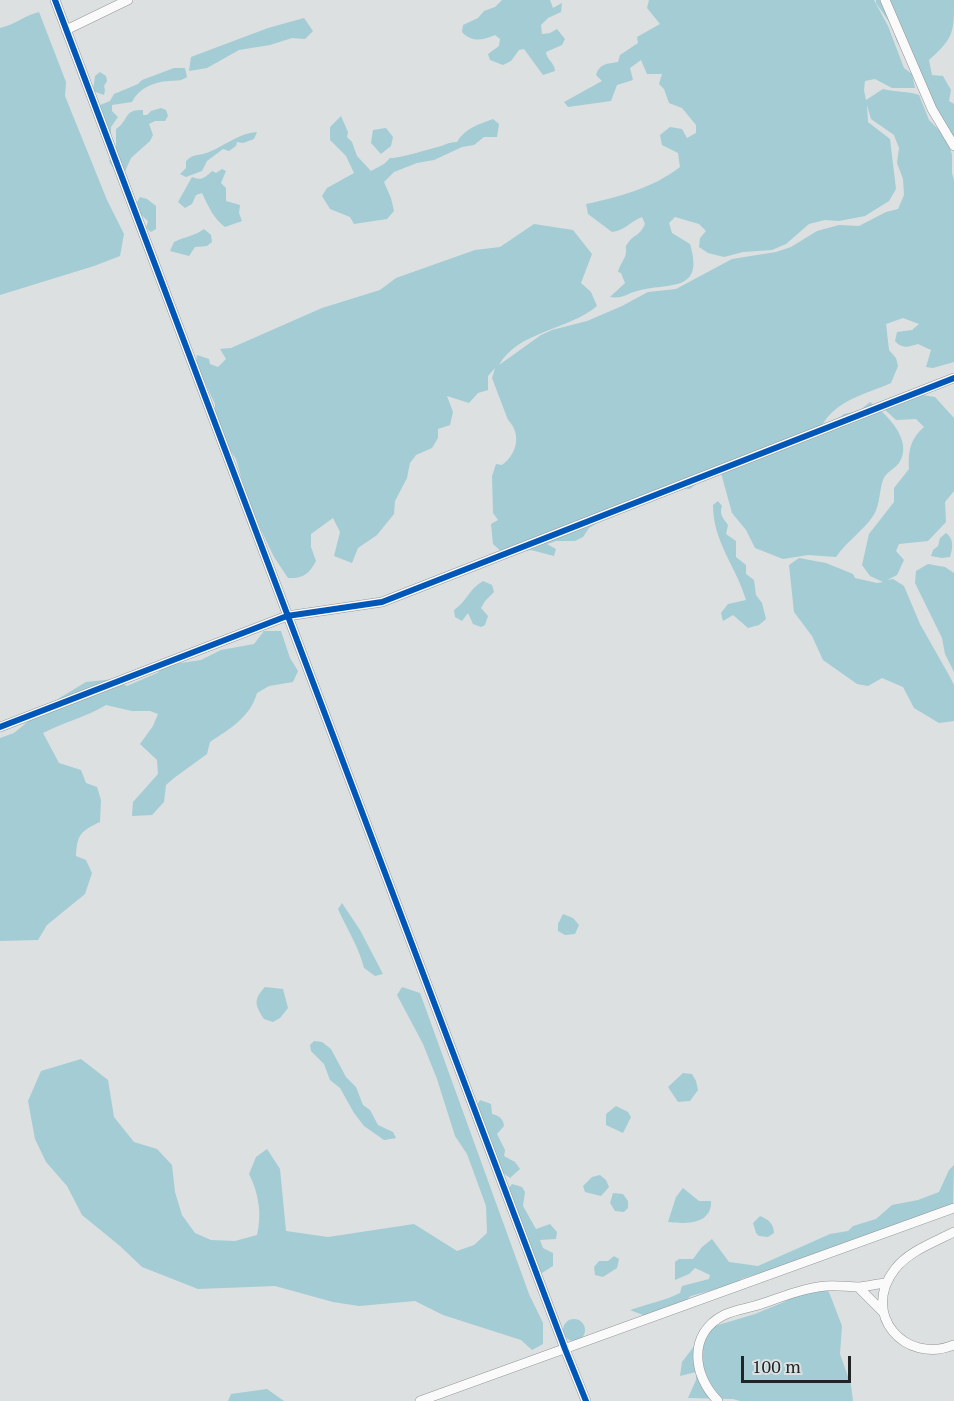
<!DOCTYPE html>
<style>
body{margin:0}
#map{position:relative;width:954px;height:1401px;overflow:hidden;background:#dce0e1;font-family:"PT Serif",serif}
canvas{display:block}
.scale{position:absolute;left:741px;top:1356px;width:110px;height:27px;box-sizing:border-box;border:3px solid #222526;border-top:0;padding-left:8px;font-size:18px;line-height:21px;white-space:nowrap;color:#222526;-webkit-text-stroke:4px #dae1e3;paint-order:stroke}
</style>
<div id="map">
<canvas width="954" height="1401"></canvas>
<div class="scale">100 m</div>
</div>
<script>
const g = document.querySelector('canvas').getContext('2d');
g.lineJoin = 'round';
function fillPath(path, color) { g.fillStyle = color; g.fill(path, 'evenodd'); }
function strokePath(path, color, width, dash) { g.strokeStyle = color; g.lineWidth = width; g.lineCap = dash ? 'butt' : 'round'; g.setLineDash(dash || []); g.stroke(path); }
const forest = new Path2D(`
 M 502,0 L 550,0 L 553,8 L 562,3 L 561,12 L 548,18 L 541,25 L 542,34 L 550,33 L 557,29 L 565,39 L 562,45 L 546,52 C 546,59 555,63 555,71 L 543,75 L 524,49 L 519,50 L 511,61 L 503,65 L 490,60 L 488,54 L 499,46 L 500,39 L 495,35 C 483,40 472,43 462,32 L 463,25 L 478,18 L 484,11 L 495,7 Z
 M 649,0 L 874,0 L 888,26 L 904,68 L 912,74 L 915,88 L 892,88 L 875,79 L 865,81 L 864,90 L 866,100 L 883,89 C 895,92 908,91 919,95 L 929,120 L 947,138 L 952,155 L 952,173 L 954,180 L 954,362 L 933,368 L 926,367 L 931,350 L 918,344 C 908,347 902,349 895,341 L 897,332 L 912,330 L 919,324 L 903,318 L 886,324 L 889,350 L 896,358 L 898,366 L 891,383 C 864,395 838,399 822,425 L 830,424 L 844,414 L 859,411 L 870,402 C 887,414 914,441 899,463 C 895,468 889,471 885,476 C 879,485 881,505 873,516 C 863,531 847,541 836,557 L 808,555 L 783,559 L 755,548 L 746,530 L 732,513 L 721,473 L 705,477 L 690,489 L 680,488 L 613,513 L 589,528 L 583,537 L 575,541 L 556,541 L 547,544 L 556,549 L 554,556 L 531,550 L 505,555 L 493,544 L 491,524 L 498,520 L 493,513 L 492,476 L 496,464 L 502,465 C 517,454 522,434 508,420 L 492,378 L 495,368 L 488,376 L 488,390 L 478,393 L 469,403 L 447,396 L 453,412 L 450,425 L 438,429 L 438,438 L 432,448 L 416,455 L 410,463 L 407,478 L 395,501 L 394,514 L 377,535 L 358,548 L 352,563 L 334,556 L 340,532 L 333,518 L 311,534 L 311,547 L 316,561 C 309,574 303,579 288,578 L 274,557 L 261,530 L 245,491 L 236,459 L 228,447 L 215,417 L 215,404 L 196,364 L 197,355 L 209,359 L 210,364 L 218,367 L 226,359 L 220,349 L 231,348 L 322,308 L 380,290 L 396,278 L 475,250 L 500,247 L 534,224 L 573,230 L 592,254 L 581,283 L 591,292 L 597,306 C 569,330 518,331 499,365 L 541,335 L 552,330 L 587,321 L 622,306 L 648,292 L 676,289 L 732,259 L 776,252 L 791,247 L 817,231 L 839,225 L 859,226 L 886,212 L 898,209 L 904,195 L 903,179 L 897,163 L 899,148 L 894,135 L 871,119 L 867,105 L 868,122 L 890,139 L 896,189 L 889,201 L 865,216 L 839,221 L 825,220 L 809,224 L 786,244 L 772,250 L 743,252 L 724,257 L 708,253 L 699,247 L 700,238 L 706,231 L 699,224 L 675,217 L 669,223 L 672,233 L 690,244 C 705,294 668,282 637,291 C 625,294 624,299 610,297 L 625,283 L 621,273 L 618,272 C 620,264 625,259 626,253 C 627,246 624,248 628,243 C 634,234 639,237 645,224 L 642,217 C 629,222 626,230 612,232 L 588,214 L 586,204 C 619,197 653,188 680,167 L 678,153 L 662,145 L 660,135 L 670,127 L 682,129 L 687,138 L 696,133 L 696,125 L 682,108 L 669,103 L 664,89 L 659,84 L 662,74 L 647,74 L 641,60 L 630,68 L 633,80 L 617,85 L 611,101 L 568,107 L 564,102 L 602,81 L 596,75 C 600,63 607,64 618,62 L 620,55 L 638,43 L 637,37 L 660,24 L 647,8 Z
 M 876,0 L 954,0 C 954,32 954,38 929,60 L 932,75 L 943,76 L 951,90 L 949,101 L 954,104 L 954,142 L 908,58 L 897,42 L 892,26 L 876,3 Z
 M 39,12 L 66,82 L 65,96 L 107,200 L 124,234 L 120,256 L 94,266 L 0,295 L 0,28 C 14,25 26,15 39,12 Z
 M 304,18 L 313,31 L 305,39 L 292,38 L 270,45 L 239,50 L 207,68 L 189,71 L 191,57 L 268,28 Z
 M 174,68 L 185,68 L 187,77 C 180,82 177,80 169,81 C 153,82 139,88 132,102 L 112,105 L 112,111 L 118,117 L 111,127 L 111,136 L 97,116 L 100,105 L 110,101 L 114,94 L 138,84 L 142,80 Z
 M 100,72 L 106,76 L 107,81 L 104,86 L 105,90 L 104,95 L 93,91 L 95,76 Z
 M 161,108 L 166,110 L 168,116 L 165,121 L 155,121 L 149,124 L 153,135 L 150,141 L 131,158 L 123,176 L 115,171 L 109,161 L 116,156 L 116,129 C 129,121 123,109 143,110 L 143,115 L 147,115 L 151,111 Z
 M 341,116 L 348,132 L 347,137 L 352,142 L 357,156 L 371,171 L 384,164 L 390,158 C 402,158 425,150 438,147 C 445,145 449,142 457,142 C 464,129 479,124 493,119 L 499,124 L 497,137 L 484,137 L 474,145 L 462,147 L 434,160 L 417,163 L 394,172 L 384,182 L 391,198 L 394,211 L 387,219 L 354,224 L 350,217 L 330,209 L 322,196 L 327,188 L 354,173 L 346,156 L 330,140 L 330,127 Z
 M 386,128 L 393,137 L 391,146 L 381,154 L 371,143 L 373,130 Z
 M 257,132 L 254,139 L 243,143 L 237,142 L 236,146 L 229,151 L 223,149 L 207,161 L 202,171 L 186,177 L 180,174 L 186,168 L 186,161 C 194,154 194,156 203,154 C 222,149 235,134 257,132 Z
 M 222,169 L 226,171 L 221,183 L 226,188 L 226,201 L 240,205 L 239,213 L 242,221 L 225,227 C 214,219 208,206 202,193 L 196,195 L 192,204 L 185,208 L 178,202 L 192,177 C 201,181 205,178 212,171 L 216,173 Z
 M 140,197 L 147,199 L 156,206 L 156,229 L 151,232 L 146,228 L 148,221 L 139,213 L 137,202 Z
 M 204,229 L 211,235 L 212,242 L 207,246 L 195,247 L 189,256 L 170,251 L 174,242 C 184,237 195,236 204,229 Z
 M 917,394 L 935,397 L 954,418 L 954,491 L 945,502 L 946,522 L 928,541 L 899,544 L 896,551 L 904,560 L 897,575 L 887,580 L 893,579 L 904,586 L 920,624 L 950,677 L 954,685 L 954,721 L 939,723 L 914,708 L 903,687 L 882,678 L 868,686 L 857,684 L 823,660 L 812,636 L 794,612 L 789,565 L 799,558 L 826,563 L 853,574 L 855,578 L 877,583 L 883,582 L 870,576 L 862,565 L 869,534 L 894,502 L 894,488 L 909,469 C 908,452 910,439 924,427 L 916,419 L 896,420 L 883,408 Z
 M 718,501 L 722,506 C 719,514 723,518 728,525 L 726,534 L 736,541 L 736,557 L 746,565 L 746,574 L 754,580 L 756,595 L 762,603 L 766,619 L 759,625 L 748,628 L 733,615 L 723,621 L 721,613 L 728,604 L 746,600 C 736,566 713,542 713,505 Z
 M 946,533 C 954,539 953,547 950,557 L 942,558 L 931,556 L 933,550 L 938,546 L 940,538 Z
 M 928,564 L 945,567 L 954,573 L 954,672 L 945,654 L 942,638 L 915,583 L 916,571 Z
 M 483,581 L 492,585 L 494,592 L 485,601 L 481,608 L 488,616 L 485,625 L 481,627 L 473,624 L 468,613 L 462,621 L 455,617 L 454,610 C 468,600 469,589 483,581 Z
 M 264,631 L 281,631 L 290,658 L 298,671 L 293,682 L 269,686 L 257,693 C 250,718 229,729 210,742 L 207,754 L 174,778 L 166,785 L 164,802 L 152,815 L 132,816 L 133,802 L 158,774 L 157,760 L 140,744 L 153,726 L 158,714 L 150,711 L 132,711 L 106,705 C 86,717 64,722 43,733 L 59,763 L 81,770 L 86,783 L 97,787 L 101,800 L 100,822 C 81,831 77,834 76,856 L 86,860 L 92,873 L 85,894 L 47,925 L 38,940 L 0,941 L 0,738 L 14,733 L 48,705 L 86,682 L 114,679 L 127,686 L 157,673 L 167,665 L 201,660 L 221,650 L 254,644 Z
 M 342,903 L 360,930 L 383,974 L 375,976 L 364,968 C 359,947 347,929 338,909 Z
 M 563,914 L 573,918 L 579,925 L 575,934 L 565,935 L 558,931 L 558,924 Z
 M 265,987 L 283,989 L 288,1008 L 280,1018 L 273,1022 L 264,1019 C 255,1005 253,1000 265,987 Z
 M 402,987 L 420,993 L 529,1294 L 543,1323 L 543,1344 L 532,1350 L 521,1340 L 443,1315 L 415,1301 L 359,1306 L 333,1302 L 275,1286 L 198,1289 L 142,1267 L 120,1246 L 82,1215 L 67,1186 L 46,1162 L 35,1139 L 28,1101 L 41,1071 L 81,1059 L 108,1080 L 114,1117 L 134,1142 L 157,1149 L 172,1165 L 175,1192 L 182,1215 L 195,1233 L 211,1240 L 235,1241 L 257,1235 C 262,1214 259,1194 249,1174 L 256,1157 L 267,1149 L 280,1169 L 286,1231 L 328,1237 L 414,1224 L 457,1251 L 474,1245 L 487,1233 L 486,1206 L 467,1154 L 455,1136 L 437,1079 L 423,1044 L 397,995 Z
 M 314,1041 L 322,1042 L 331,1049 L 346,1077 L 356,1087 L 363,1105 L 370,1110 L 378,1125 L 393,1132 L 396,1138 L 384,1140 L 364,1126 L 354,1113 L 340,1088 L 330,1080 L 324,1064 L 311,1051 L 310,1045 Z
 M 683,1073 L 692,1074 L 696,1081 L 698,1090 L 690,1101 L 678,1102 L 668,1087 Z
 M 480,1100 L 491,1104 L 492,1114 C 499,1116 503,1118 504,1126 L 497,1134 L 505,1150 L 504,1156 L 515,1162 L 520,1169 L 510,1178 L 499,1170 L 477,1105 Z
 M 616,1106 L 628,1112 L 631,1117 L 623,1133 L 606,1125 L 606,1114 Z
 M 954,1165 L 953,1205 L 789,1264 L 741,1279 L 737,1283 L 691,1296 L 680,1305 L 666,1307 L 648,1317 L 630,1310 C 647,1304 664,1301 680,1293 L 682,1286 L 709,1279 L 710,1275 L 695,1268 L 689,1274 L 675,1280 L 675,1262 L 679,1259 L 693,1259 L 702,1247 L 712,1239 L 729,1262 L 758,1266 L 830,1234 L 848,1231 L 853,1226 L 876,1219 L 892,1205 L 918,1200 L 939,1192 L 949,1170 Z
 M 600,1175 L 606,1180 L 609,1187 L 601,1196 L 585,1192 L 583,1186 L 592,1177 Z
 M 512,1184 L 522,1187 L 525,1192 L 523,1206 L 536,1229 L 550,1224 L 557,1232 L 556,1239 L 540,1240 L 543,1248 L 553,1253 L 553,1266 L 542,1273 L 534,1260 L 509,1188 Z
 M 683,1188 L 699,1201 L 711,1201 C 712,1225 685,1224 668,1222 L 676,1197 Z
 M 613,1193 L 623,1194 L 628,1201 L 628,1208 L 624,1212 L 615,1211 L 610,1203 Z
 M 760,1216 C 768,1219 774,1224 774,1233 L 768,1237 L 759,1236 L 756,1233 L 753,1223 Z
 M 614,1256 L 619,1259 L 617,1268 L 603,1277 L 595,1275 L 594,1267 L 599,1261 L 608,1261 Z
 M 819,1286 L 829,1292 L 842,1326 L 840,1354 L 851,1385 L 853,1401 L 740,1401 L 733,1399 L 688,1398 L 696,1380 L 696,1372 L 680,1376 L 682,1362 L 708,1328 L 755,1314 L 784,1302 L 801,1292 Z
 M563 1330a11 11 0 1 1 22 0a11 11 0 1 1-22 0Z
 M 267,1389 L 284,1401 L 228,1401 L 231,1394 Z`);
const minor = new Path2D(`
 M 55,0 L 565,1349 L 586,1401
 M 885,0 L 932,109 L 954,146
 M 66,30 L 128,0
 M 0,727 L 287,616 L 382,602 L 954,378
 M 954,1232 C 935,1242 909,1251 895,1269 C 860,1314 905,1365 954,1345
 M 858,1287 L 883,1312
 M 420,1401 L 954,1208
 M 718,1401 C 693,1376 687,1334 724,1315 C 736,1309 751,1308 764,1303 C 784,1296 805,1288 826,1286 C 837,1285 848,1287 859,1287 C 868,1286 877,1284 886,1283`);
const cycleway = new Path2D(`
 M 55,0 L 565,1349 L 586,1401
 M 0,727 L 287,616 L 382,602 L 954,378`);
fillPath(forest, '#a3ccd4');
strokePath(minor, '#929596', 10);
strokePath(minor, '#fafafa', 9);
strokePath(cycleway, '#0057b8', 6);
</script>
